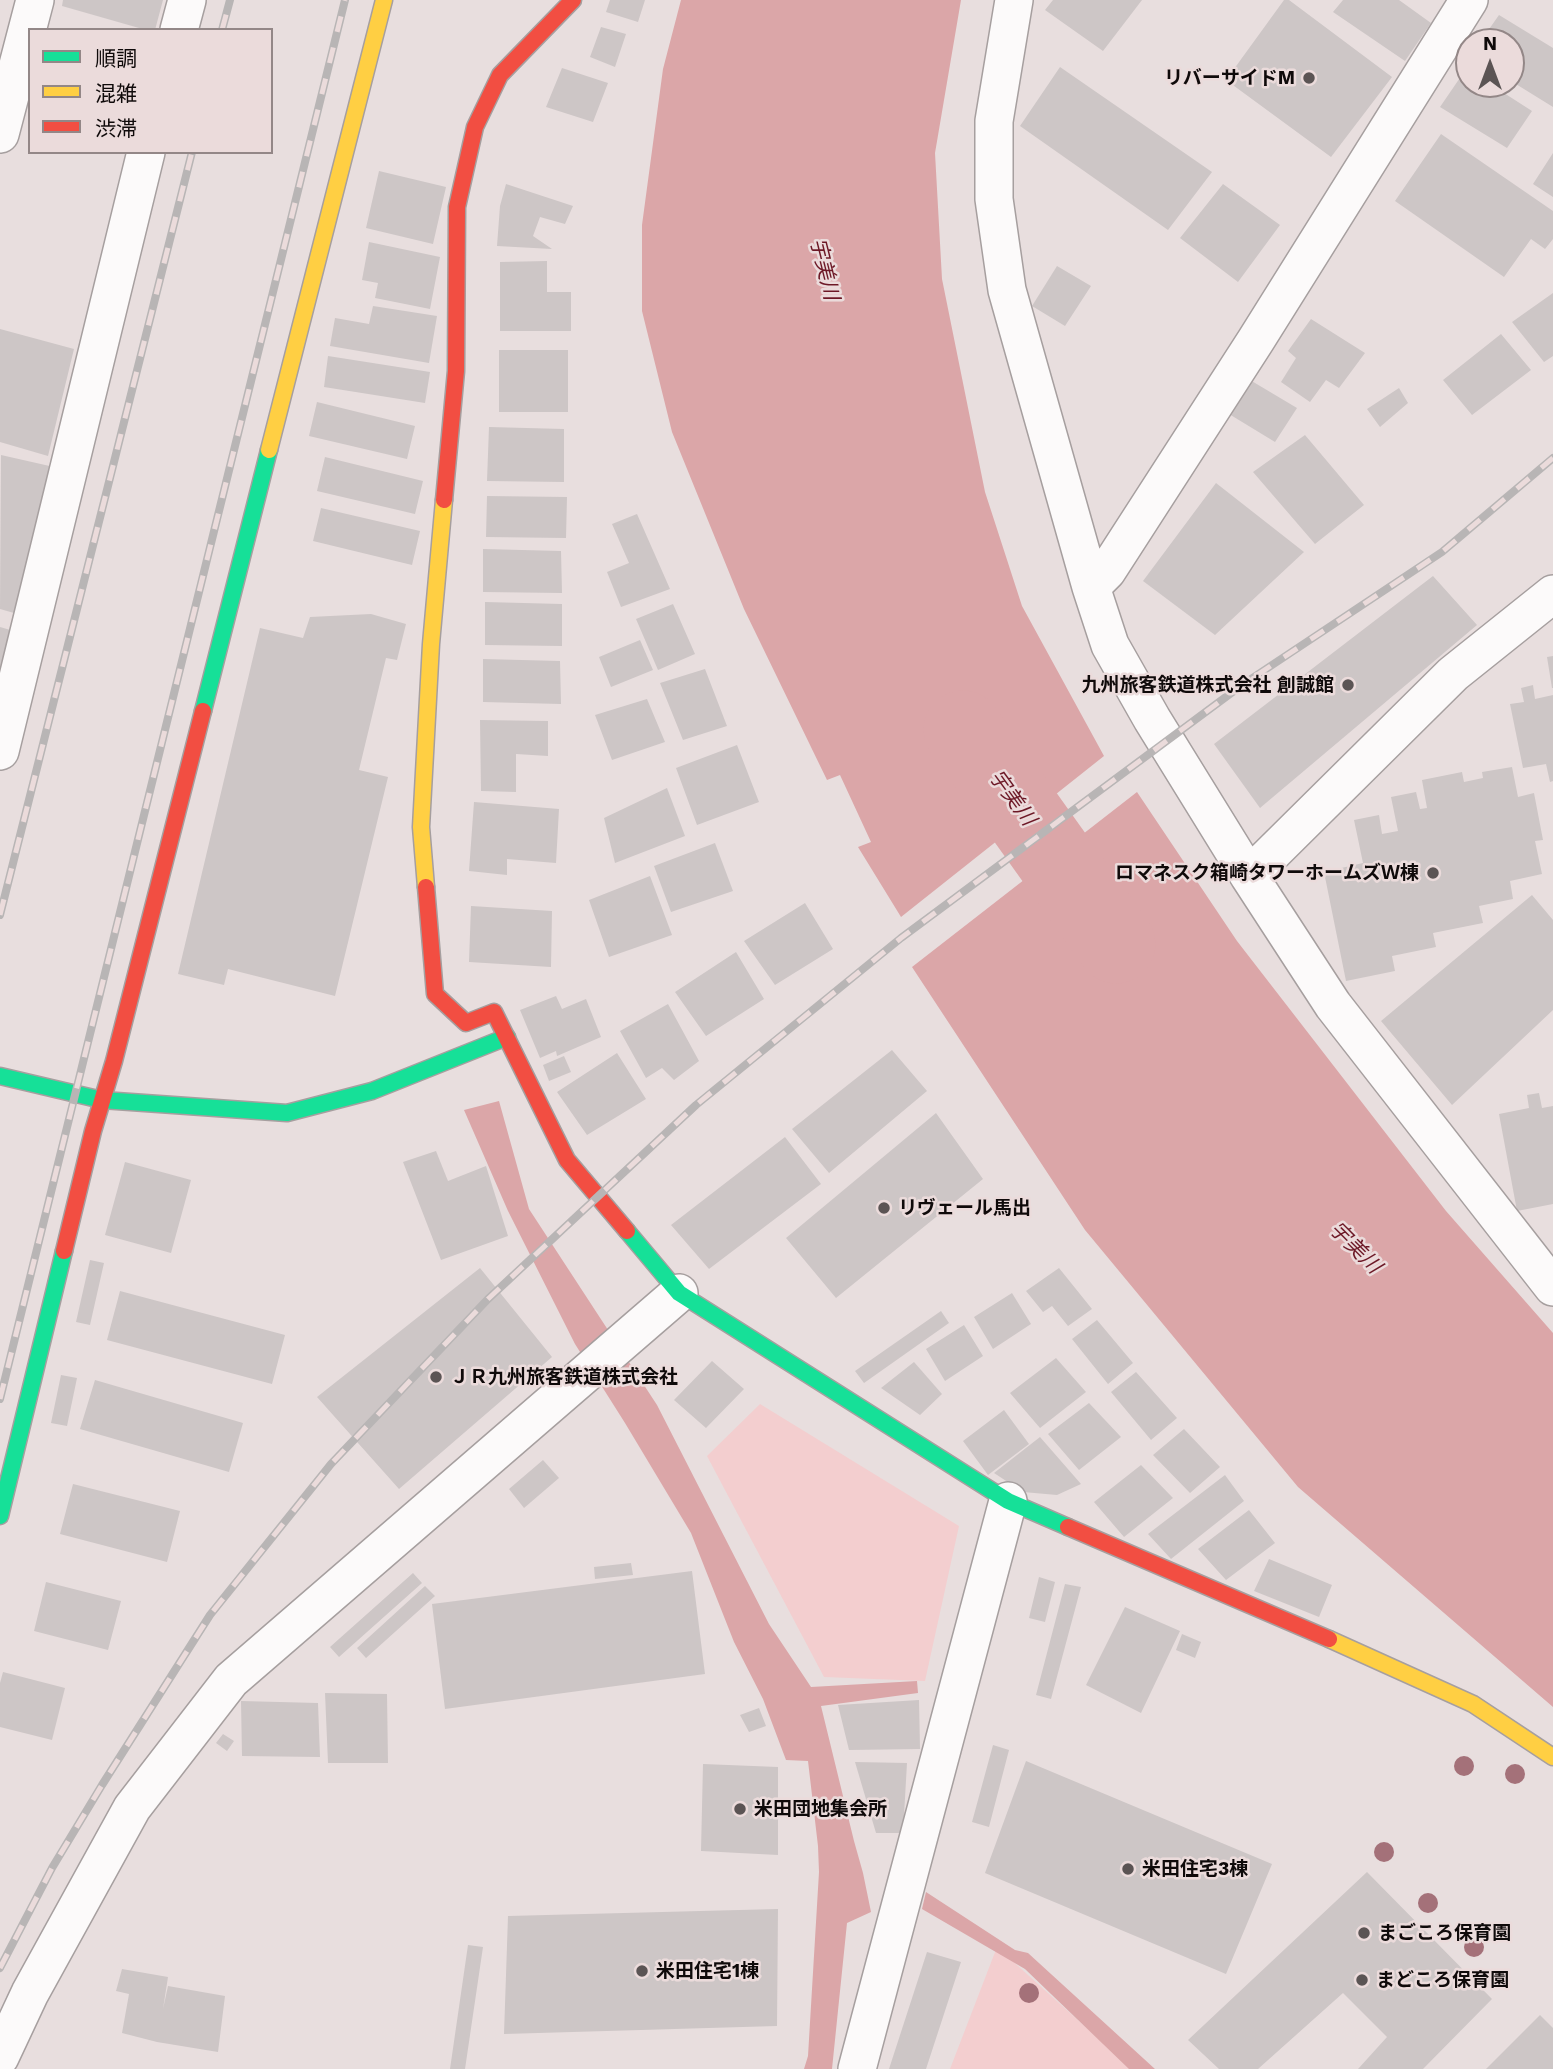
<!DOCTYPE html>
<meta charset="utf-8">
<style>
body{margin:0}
#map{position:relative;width:1553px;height:2069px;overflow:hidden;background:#e8dede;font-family:"Work Sans","Noto Sans JP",sans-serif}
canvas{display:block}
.legend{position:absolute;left:28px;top:28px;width:245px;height:126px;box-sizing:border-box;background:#ebdbdb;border:2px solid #938787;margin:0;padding:9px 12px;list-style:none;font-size:21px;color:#0f0a0a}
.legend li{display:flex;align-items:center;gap:14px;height:35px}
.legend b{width:35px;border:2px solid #938787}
.north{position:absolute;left:1455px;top:28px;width:70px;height:70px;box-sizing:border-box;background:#ebdbdb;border:2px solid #938787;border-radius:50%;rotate:0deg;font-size:19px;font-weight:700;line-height:28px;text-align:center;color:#0f0a0a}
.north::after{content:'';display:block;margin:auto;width:24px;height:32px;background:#5b5454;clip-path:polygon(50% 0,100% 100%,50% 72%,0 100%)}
</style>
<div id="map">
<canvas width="1553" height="2069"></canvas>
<ul class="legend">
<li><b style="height:9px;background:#16e098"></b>順調</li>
<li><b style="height:9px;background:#ffcf43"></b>混雑</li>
<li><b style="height:9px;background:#f24e42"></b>渋滞</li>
</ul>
<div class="north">N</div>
</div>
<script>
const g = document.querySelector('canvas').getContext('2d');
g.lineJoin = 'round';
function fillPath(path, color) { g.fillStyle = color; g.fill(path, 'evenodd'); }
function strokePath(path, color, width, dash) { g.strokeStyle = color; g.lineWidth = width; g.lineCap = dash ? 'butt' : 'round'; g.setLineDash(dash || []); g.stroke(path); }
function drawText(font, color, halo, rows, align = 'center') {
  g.font = font + ' "Work Sans","Noto Sans JP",sans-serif'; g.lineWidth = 5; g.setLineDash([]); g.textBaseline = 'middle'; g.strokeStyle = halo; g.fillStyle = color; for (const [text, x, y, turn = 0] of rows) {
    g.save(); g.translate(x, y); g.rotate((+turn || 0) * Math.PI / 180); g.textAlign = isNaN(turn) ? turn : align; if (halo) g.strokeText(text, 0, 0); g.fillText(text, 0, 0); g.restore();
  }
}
const green = new Path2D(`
 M 760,1404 L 959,1526 L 925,1681 L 824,1677 L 707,1456 Z
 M 997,1947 L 1132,2069 L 950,2069 Z`);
const water = new Path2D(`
 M 681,0 L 961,0 L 935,153 L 942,279 L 985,492 L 1022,606 L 1104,756 L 901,917 L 858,847 L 871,842 L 840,775 L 827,780 L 744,609 L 672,432 L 642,311 L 642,225 L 663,69 Z
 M 1137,792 L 1237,941 L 1446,1211 L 1553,1333 L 1553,1707 L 1298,1487 L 1085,1230 L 912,967 Z
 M 499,1101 L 529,1209 L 657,1405 L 769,1624 L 811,1687 L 917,1681 L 918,1693 L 821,1706 L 854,1841 L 863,1873 L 871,1912 L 847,1923 L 832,2069 L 804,2069 L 808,2056 L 819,1872 L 818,1846 L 808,1761 L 786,1760 L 763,1699 L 734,1642 L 691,1533 L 625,1423 L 575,1344 L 508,1211 L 464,1110 Z
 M 926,1892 L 1015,1950 L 1028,1953 L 1155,2069 L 1129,2069 L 1025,1969 L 922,1909 Z`);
const river = new Path2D(`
 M 963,730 L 1116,944`);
const building = new Path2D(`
 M 63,0 L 163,0 L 155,30 L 146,30 L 62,6 Z
 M 610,0 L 645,0 L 638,22 L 606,12 Z
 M 1053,0 L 1142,0 L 1103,51 L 1045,10 Z
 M 1284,0 L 1289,0 L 1392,77 L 1331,157 L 1226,80 Z
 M 1343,0 L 1399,0 L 1431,23 L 1405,61 L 1333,12 Z
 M 1499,15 L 1553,48 L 1553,107 L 1511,81 L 1511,42 L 1480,42 Z
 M 601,27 L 626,34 L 615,67 L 590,57 Z
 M 1060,67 L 1212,172 L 1168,230 L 1020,126 Z
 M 562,68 L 608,83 L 593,122 L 546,107 Z
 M 1466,69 L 1469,70 L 1469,84 L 1490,84 L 1532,111 L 1507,148 L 1440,107 Z
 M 1441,134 L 1553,211 L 1553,239 L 1545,249 L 1531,239 L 1504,277 L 1395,201 Z
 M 1553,153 L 1553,197 L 1533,184 Z
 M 379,171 L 446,187 L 433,244 L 366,228 Z
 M 506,184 L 573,206 L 565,224 L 540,217 L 533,236 L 552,249 L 497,246 L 500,206 Z
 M 1223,184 L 1280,225 L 1238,282 L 1180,238 Z
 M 369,242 L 440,257 L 430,309 L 375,298 L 378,283 L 362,280 Z
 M 547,261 L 547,292 L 571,292 L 571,331 L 500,331 L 500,262 Z
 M 1057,266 L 1091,286 L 1065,326 L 1032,306 Z
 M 1553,293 L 1553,356 L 1544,362 L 1512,322 Z
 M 373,306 L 437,316 L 429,363 L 330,346 L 335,318 L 369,324 Z
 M 1311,319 L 1365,353 L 1339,388 L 1326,380 L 1310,402 L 1281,382 L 1296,358 L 1288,351 Z
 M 0,329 L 74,349 L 48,456 L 0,442 Z
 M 1501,334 L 1531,370 L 1472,415 L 1443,380 Z
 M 499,350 L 568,350 L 568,412 L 499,412 Z
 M 328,356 L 430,372 L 425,403 L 324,387 Z
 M 1250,380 L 1297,408 L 1275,442 L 1229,414 Z
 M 1399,388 L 1408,403 L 1380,427 L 1367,409 Z
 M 317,402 L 415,426 L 407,459 L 309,436 Z
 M 489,427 L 564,429 L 564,482 L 487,481 Z
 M 1305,435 L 1364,505 L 1315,544 L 1253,472 Z
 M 1,455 L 54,467 L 14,613 L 0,609 Z
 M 325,457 L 423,481 L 415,514 L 317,491 Z
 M 1216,483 L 1304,552 L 1215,635 L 1143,581 Z
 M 487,496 L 567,497 L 566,538 L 486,537 Z
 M 321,508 L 420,531 L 412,565 L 313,541 Z
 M 637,514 L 670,589 L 621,607 L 607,572 L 629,563 L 612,524 Z
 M 483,549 L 561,551 L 562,593 L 483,592 Z
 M 1433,576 L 1477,625 L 1260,808 L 1214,744 Z
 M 485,602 L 562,604 L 562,646 L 485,645 Z
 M 673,604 L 695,654 L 658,670 L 636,619 Z
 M 371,614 L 406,624 L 397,660 L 386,658 L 359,770 L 388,777 L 335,996 L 228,969 L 224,985 L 178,974 L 260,628 L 303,638 L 310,617 Z
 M 0,627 L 21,633 L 0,712 Z
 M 640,640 L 653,670 L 611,687 L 599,657 Z
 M 1553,656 L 1553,688 L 1552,688 L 1547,657 Z
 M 483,659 L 560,661 L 561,704 L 483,702 Z
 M 705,669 L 727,726 L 683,740 L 660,683 Z
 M 1533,685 L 1535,699 L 1553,695 L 1553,781 L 1550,782 L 1546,764 L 1523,768 L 1510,704 L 1524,702 L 1521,688 Z
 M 647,699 L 665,742 L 612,760 L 595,715 Z
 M 480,720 L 548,721 L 548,756 L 516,754 L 516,792 L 481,791 Z
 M 737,745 L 759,802 L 697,825 L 676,768 Z
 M 1512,767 L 1518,797 L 1534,793 L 1543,840 L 1535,841 L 1542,874 L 1510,881 L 1513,899 L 1479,906 L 1483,923 L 1433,933 L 1436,947 L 1392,956 L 1395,971 L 1346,981 L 1324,872 L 1363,863 L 1354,820 L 1379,815 L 1382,834 L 1398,831 L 1391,797 L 1416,792 L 1420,809 L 1427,808 L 1422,780 L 1462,772 L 1464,782 L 1483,778 L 1482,772 Z
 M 667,788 L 685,836 L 615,863 L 604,818 Z
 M 474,802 L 559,809 L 556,863 L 507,859 L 507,875 L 469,871 Z
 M 715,843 L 733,891 L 671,912 L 654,866 Z
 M 650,876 L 672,935 L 609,957 L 589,900 Z
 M 1532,895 L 1553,920 L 1553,1010 L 1452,1105 L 1381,1021 Z
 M 805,903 L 833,949 L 775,985 L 744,941 Z
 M 471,906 L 552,911 L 551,967 L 469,962 Z
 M 736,952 L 764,999 L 706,1036 L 675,992 Z
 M 556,996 L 562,1009 L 586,999 L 601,1037 L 557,1056 L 556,1051 L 540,1058 L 520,1010 Z
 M 668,1004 L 699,1061 L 674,1080 L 662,1068 L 646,1078 L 620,1031 Z
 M 892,1050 L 927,1091 L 829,1173 L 792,1129 Z
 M 617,1053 L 646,1099 L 587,1135 L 557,1092 Z
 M 564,1056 L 571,1072 L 549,1081 L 543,1065 Z
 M 1539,1093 L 1542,1108 L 1553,1106 L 1553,1204 L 1517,1211 L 1499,1114 L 1529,1108 L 1527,1095 Z
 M 936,1113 L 983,1179 L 836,1298 L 786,1238 Z
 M 785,1137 L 821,1184 L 709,1269 L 671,1225 Z
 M 436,1151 L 448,1181 L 486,1166 L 508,1236 L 441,1260 L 403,1162 Z
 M 125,1162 L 191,1180 L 171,1253 L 105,1235 Z
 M 90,1260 L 104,1263 L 90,1325 L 76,1322 Z
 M 480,1268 L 552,1357 L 399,1489 L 317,1397 Z
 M 1059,1268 L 1092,1309 L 1068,1326 L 1052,1306 L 1043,1312 L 1026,1291 Z
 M 120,1291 L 285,1335 L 272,1384 L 107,1340 Z
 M 1012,1293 L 1031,1324 L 993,1349 L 974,1317 Z
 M 941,1311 L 949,1323 L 864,1383 L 855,1371 Z
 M 1097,1320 L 1133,1363 L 1108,1384 L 1072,1339 Z
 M 964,1325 L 983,1356 L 945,1381 L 926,1349 Z
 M 1056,1358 L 1086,1392 L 1040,1428 L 1010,1393 Z
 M 712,1361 L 744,1389 L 706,1428 L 674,1400 Z
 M 914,1362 L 942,1394 L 920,1415 L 881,1388 Z
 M 1136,1372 L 1177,1418 L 1151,1440 L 1111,1392 Z
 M 61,1375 L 77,1378 L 67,1426 L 51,1423 Z
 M 95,1380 L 243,1423 L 229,1472 L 80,1429 Z
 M 1089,1403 L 1121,1437 L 1079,1470 L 1048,1434 Z
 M 1004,1410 L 1029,1444 L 988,1475 L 963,1441 Z
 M 1184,1429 L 1220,1467 L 1190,1493 L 1153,1455 Z
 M 1040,1437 L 1081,1484 L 1057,1495 L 1023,1492 L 994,1473 Z
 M 543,1460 L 559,1478 L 524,1508 L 509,1489 Z
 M 1141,1465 L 1173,1498 L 1124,1537 L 1094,1502 Z
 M 1225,1475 L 1244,1501 L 1171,1559 L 1148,1534 Z
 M 73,1484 L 180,1511 L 167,1562 L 60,1534 Z
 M 1249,1510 L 1275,1543 L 1226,1580 L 1198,1549 Z
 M 1269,1559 L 1332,1585 L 1319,1617 L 1254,1591 Z
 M 631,1563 L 633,1575 L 595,1579 L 594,1567 Z
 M 692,1571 L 705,1674 L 445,1709 L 432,1604 Z
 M 413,1573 L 422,1583 L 339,1657 L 330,1647 Z
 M 1039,1577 L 1055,1582 L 1045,1622 L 1029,1618 Z
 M 46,1582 L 121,1601 L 108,1650 L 34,1631 Z
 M 1065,1584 L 1081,1587 L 1051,1699 L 1036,1695 Z
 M 425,1586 L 435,1596 L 366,1658 L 357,1648 Z
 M 1125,1607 L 1180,1631 L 1141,1713 L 1086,1685 Z
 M 1182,1634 L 1201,1642 L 1195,1658 L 1176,1650 Z
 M 3,1672 L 65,1688 L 52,1740 L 0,1727 L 0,1683 Z
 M 325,1693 L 387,1694 L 388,1763 L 328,1763 Z
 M 919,1700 L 920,1749 L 849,1750 L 838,1705 Z
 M 241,1701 L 318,1703 L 320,1757 L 242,1756 Z
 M 759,1708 L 766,1726 L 749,1732 L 740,1715 Z
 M 223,1734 L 234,1741 L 227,1751 L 216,1743 Z
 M 993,1745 L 1009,1750 L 989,1827 L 972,1822 Z
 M 1026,1761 L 1272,1864 L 1226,1974 L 985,1873 Z
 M 855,1762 L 907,1763 L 903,1833 L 876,1833 Z
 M 703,1764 L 778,1767 L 778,1855 L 701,1851 Z
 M 1367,1872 L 1492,1999 L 1423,2069 L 1358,2069 L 1387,2037 L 1343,1993 L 1258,2069 L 1219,2069 L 1188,2040 Z
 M 778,1909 L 777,2026 L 504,2034 L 508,1916 Z
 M 468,1945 L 483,1947 L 465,2069 L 450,2069 Z
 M 927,1952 L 961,1962 L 926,2069 L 889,2069 Z
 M 122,1969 L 168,1977 L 163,2009 L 168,1986 L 225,1996 L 218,2052 L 157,2042 L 122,2033 L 129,1994 L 116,1991 Z
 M 1540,2015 L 1553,2028 L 1553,2069 L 1486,2069 Z`);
const street = new Path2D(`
 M 1014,0 L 994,121 L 994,199 L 1007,290 L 1091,587 L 1110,645 L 1152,719 L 1249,876
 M 179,30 L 187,0
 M 0,134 L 35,0
 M 1091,587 L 1107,571 L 1256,340 L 1469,0
 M 1553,594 L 1453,674 L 1249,876 L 1333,1005 L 1553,1287
 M 0,751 L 146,152
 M 0,2057 L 30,1993 L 132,1808 L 231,1680 L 679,1293
 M 857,2069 L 1008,1501`);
const fast = new Path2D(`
 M 203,711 L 269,450
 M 0,1076 L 102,1100 L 287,1113 L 372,1091 L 507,1037
 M 627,1231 L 679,1293 L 1008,1501 L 1068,1527
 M 0,1516 L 64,1251`);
const slow = new Path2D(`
 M 269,450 L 384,0
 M 426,887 L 421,827 L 431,644 L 444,500
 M 1329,1639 L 1473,1704 L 1553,1757`);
const jam = new Path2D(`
 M 444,500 L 456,371 L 457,207 L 475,127 L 500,75 L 573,0
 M 426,887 L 435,994 L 466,1023 L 494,1012 L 567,1160 L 627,1231
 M 64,1251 L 93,1131 L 114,1061 L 203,711
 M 1068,1527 L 1329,1639`);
const rail = new Path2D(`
 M 222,30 L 230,0
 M 0,915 L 192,152
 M 0,1399 L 345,0
 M 0,1968 L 52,1868 L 102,1785 L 210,1615 L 331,1464 L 488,1299 L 696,1105 L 901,938 L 1242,685 L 1442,552 L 1553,458`);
const trees = [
 [1464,1766],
 [1515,1774],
 [1384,1852],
 [1428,1903],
 [1474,1947],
 [1029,1993]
];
const markers = [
 [1309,78,7,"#5b5454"],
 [1348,685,7,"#5b5454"],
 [1433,873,7,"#5b5454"],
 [884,1208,7,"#5b5454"],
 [436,1377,7,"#5b5454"],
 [740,1809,7,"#5b5454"],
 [1128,1869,7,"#5b5454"],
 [1364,1933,7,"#5b5454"],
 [642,1971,7,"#5b5454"],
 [1362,1980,7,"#5b5454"]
];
const poiNames = [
 ["リバーサイドM",1295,78,"right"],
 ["九州旅客鉄道株式会社 創誠館",1334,685,"right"],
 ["ロマネスク箱崎タワーホームズＷ棟",1419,873,"right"],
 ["リヴェール馬出",898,1208],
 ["ＪＲ九州旅客鉄道株式会社",450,1377],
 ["米田団地集会所",754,1809],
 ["米田住宅3棟",1142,1869],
 ["まごころ保育園",1378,1933],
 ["米田住宅1棟",656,1971],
 ["まどころ保育園",1376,1980]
];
const waterNames = [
 ["宇美川",824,269,76],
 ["宇美川",1012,798,54],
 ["宇美川",1355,1248,45]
];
fillPath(green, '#f3cecf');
fillPath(water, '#dba6a8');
strokePath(river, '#dba6a8', 79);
fillPath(building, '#cdc6c6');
strokePath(street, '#a69f9f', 40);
strokePath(fast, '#a69f9f', 19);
strokePath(slow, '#a69f9f', 19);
strokePath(jam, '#a69f9f', 19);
strokePath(street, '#fcfafa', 37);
strokePath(fast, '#16e098', 16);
strokePath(slow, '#ffcf43', 16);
strokePath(jam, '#f24e42', 16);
strokePath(rail, '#b8b5b5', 8);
strokePath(rail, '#ebdbdb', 5, [16]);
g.fillStyle = '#a47179';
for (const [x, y] of trees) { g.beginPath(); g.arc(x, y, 10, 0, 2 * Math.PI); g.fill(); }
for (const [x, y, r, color] of markers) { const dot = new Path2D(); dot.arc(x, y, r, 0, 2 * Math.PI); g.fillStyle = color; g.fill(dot); strokePath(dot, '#ebdbdb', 2.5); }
drawText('bold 19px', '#0f0a0a', '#ebdbdb', poiNames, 'left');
drawText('italic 21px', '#6d1826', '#ebdbdb', waterNames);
</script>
